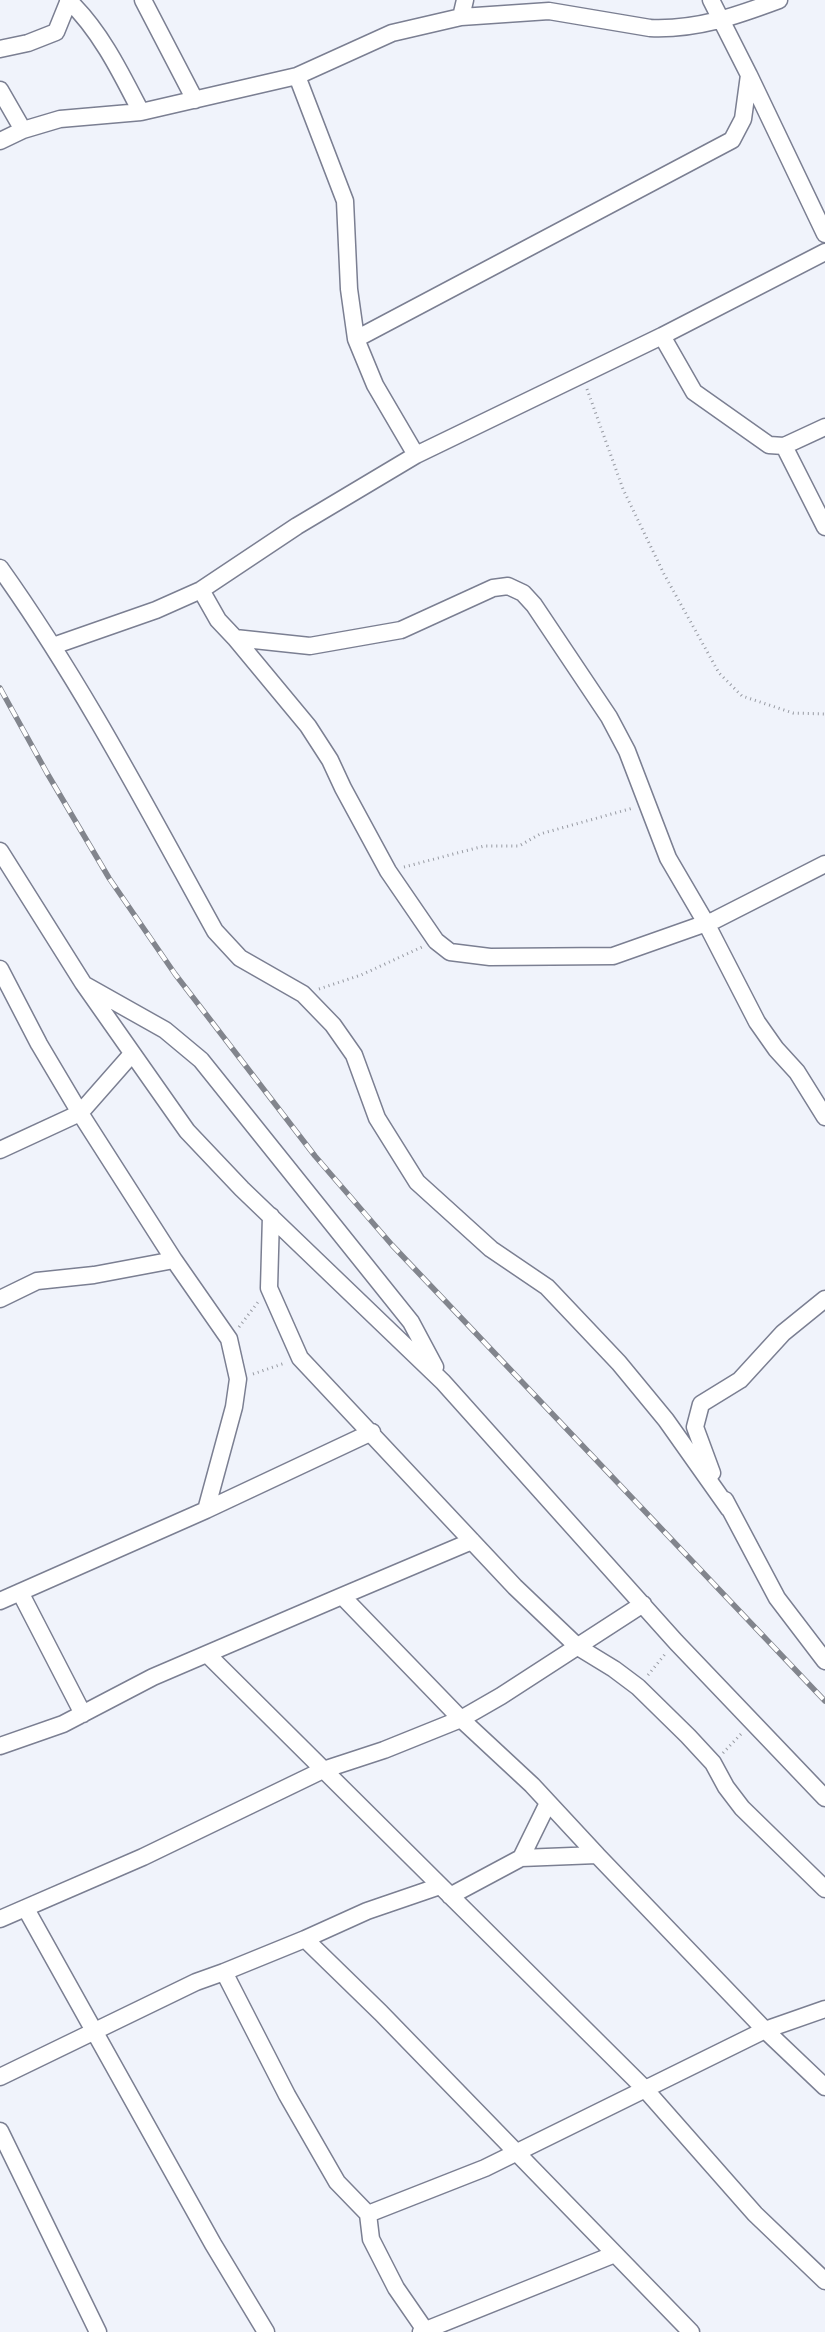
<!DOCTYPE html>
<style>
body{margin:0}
canvas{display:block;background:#f0f3fb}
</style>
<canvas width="825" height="2332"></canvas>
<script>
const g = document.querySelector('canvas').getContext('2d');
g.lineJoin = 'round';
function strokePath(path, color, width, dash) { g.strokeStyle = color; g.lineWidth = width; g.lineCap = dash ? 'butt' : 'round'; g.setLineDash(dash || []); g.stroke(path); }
const path = new Path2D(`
 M 587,389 L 623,489 L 664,574 L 719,673 L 742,696 L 793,713 L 825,714
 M 404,867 L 484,846 L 519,846 L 540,834 L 633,808
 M 319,989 L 361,975 L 422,947
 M 239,1327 L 258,1302
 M 253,1374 L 285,1363
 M 648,1675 L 666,1653
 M 723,1753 L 741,1734`);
const street = new Path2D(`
 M 68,0 C 100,30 121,73 141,112
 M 143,0 L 195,100
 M 711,0 L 749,75 L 825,234
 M 461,17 L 465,0
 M 0,49 L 28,43 L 56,32 L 69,0
 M 297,76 L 345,201 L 349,289 L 356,339 L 375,385 L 416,455
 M 0,90 L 23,130
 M 0,141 L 23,130 L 60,119 L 141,112 L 297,76 L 392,33 L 461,17 L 549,11 L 650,28 C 697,30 736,16 779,0
 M 662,336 L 694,392 L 769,445 L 784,446 L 825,427
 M 356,339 L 732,140 L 743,119 L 749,75
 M 784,446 L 825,527
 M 0,568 C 82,683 147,808 215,931 L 240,958 L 303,994 L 333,1025 L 354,1055 L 377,1118 L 417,1182 L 491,1249 L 547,1287 L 619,1363 L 666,1420 L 729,1509
 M 201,590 L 218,620 L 235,638 L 310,646 L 401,630 L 493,588 L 508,586 L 523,593 L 534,605 L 609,717 L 627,751 L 668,858 L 706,923 L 757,1022 L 776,1049 L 797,1072 L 825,1117
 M 235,638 L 308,726 L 330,760 L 343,788 L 388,871 L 436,941 L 450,952 L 490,957 L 613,956 L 715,920 L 825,864
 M 53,646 L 156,610 L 201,590 L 297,526 L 416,455 L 662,336 L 825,252
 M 0,851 L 83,983 L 187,1131 L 242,1189 L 443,1382 L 676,1642 L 825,1798
 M 0,969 L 39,1044 L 80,1113 L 131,1055
 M 85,985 L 165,1030 L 201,1060 L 411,1322 L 435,1367
 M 0,1150 L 80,1113 L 174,1260
 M 271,1216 L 269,1288 L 300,1358 L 515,1587 L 578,1647 L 614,1669 L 638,1687 L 688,1736 L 713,1763 L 726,1787 L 742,1808 L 825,1889
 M 0,1299 L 37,1281 L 94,1275 L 174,1260 L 229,1339 L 238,1379 L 234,1407 L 206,1510 L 372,1432
 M 712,1473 L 695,1427 L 701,1404 L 740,1380 L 783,1333 L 825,1299
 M 725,1500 L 777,1598 L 825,1661
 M 472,1541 L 342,1596 L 461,1719 L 532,1785 L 597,1855
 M 20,1592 L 83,1714
 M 0,1601 L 206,1510
 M 208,1655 L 644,2088 L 755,2214 L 825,2281
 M 0,1746 L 63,1724 L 153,1677 L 342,1596
 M 521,1858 L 597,1855 L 765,2030 L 825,2087
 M 450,1896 L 521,1858 L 548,1803
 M 26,1909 L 213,2244 L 266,2332
 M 0,1919 L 143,1857 L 323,1770 L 384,1750 L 461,1719 L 501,1696 L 643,1604
 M 305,1939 L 367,1911 L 440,1886
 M 0,2077 L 196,1982 L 224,1972
 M 0,2131 L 98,2332
 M 368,2214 L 485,2168 L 765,2030 L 825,2009
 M 425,2330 L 396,2288 L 371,2239 L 368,2214 L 337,2182 L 287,2095 L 224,1972 L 305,1939 L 381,2013 L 691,2332
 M 421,2332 L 615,2254`);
const rail = new Path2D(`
 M 0,688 L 47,773 L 109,878 L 175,974 L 315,1156 L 392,1245 L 825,1701`);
strokePath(street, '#7b7f92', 19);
strokePath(path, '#989ba3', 3, [1, 4]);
strokePath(street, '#fff', 16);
strokePath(rail, '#82858d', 5.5);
strokePath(rail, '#fff', 4, [11]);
</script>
